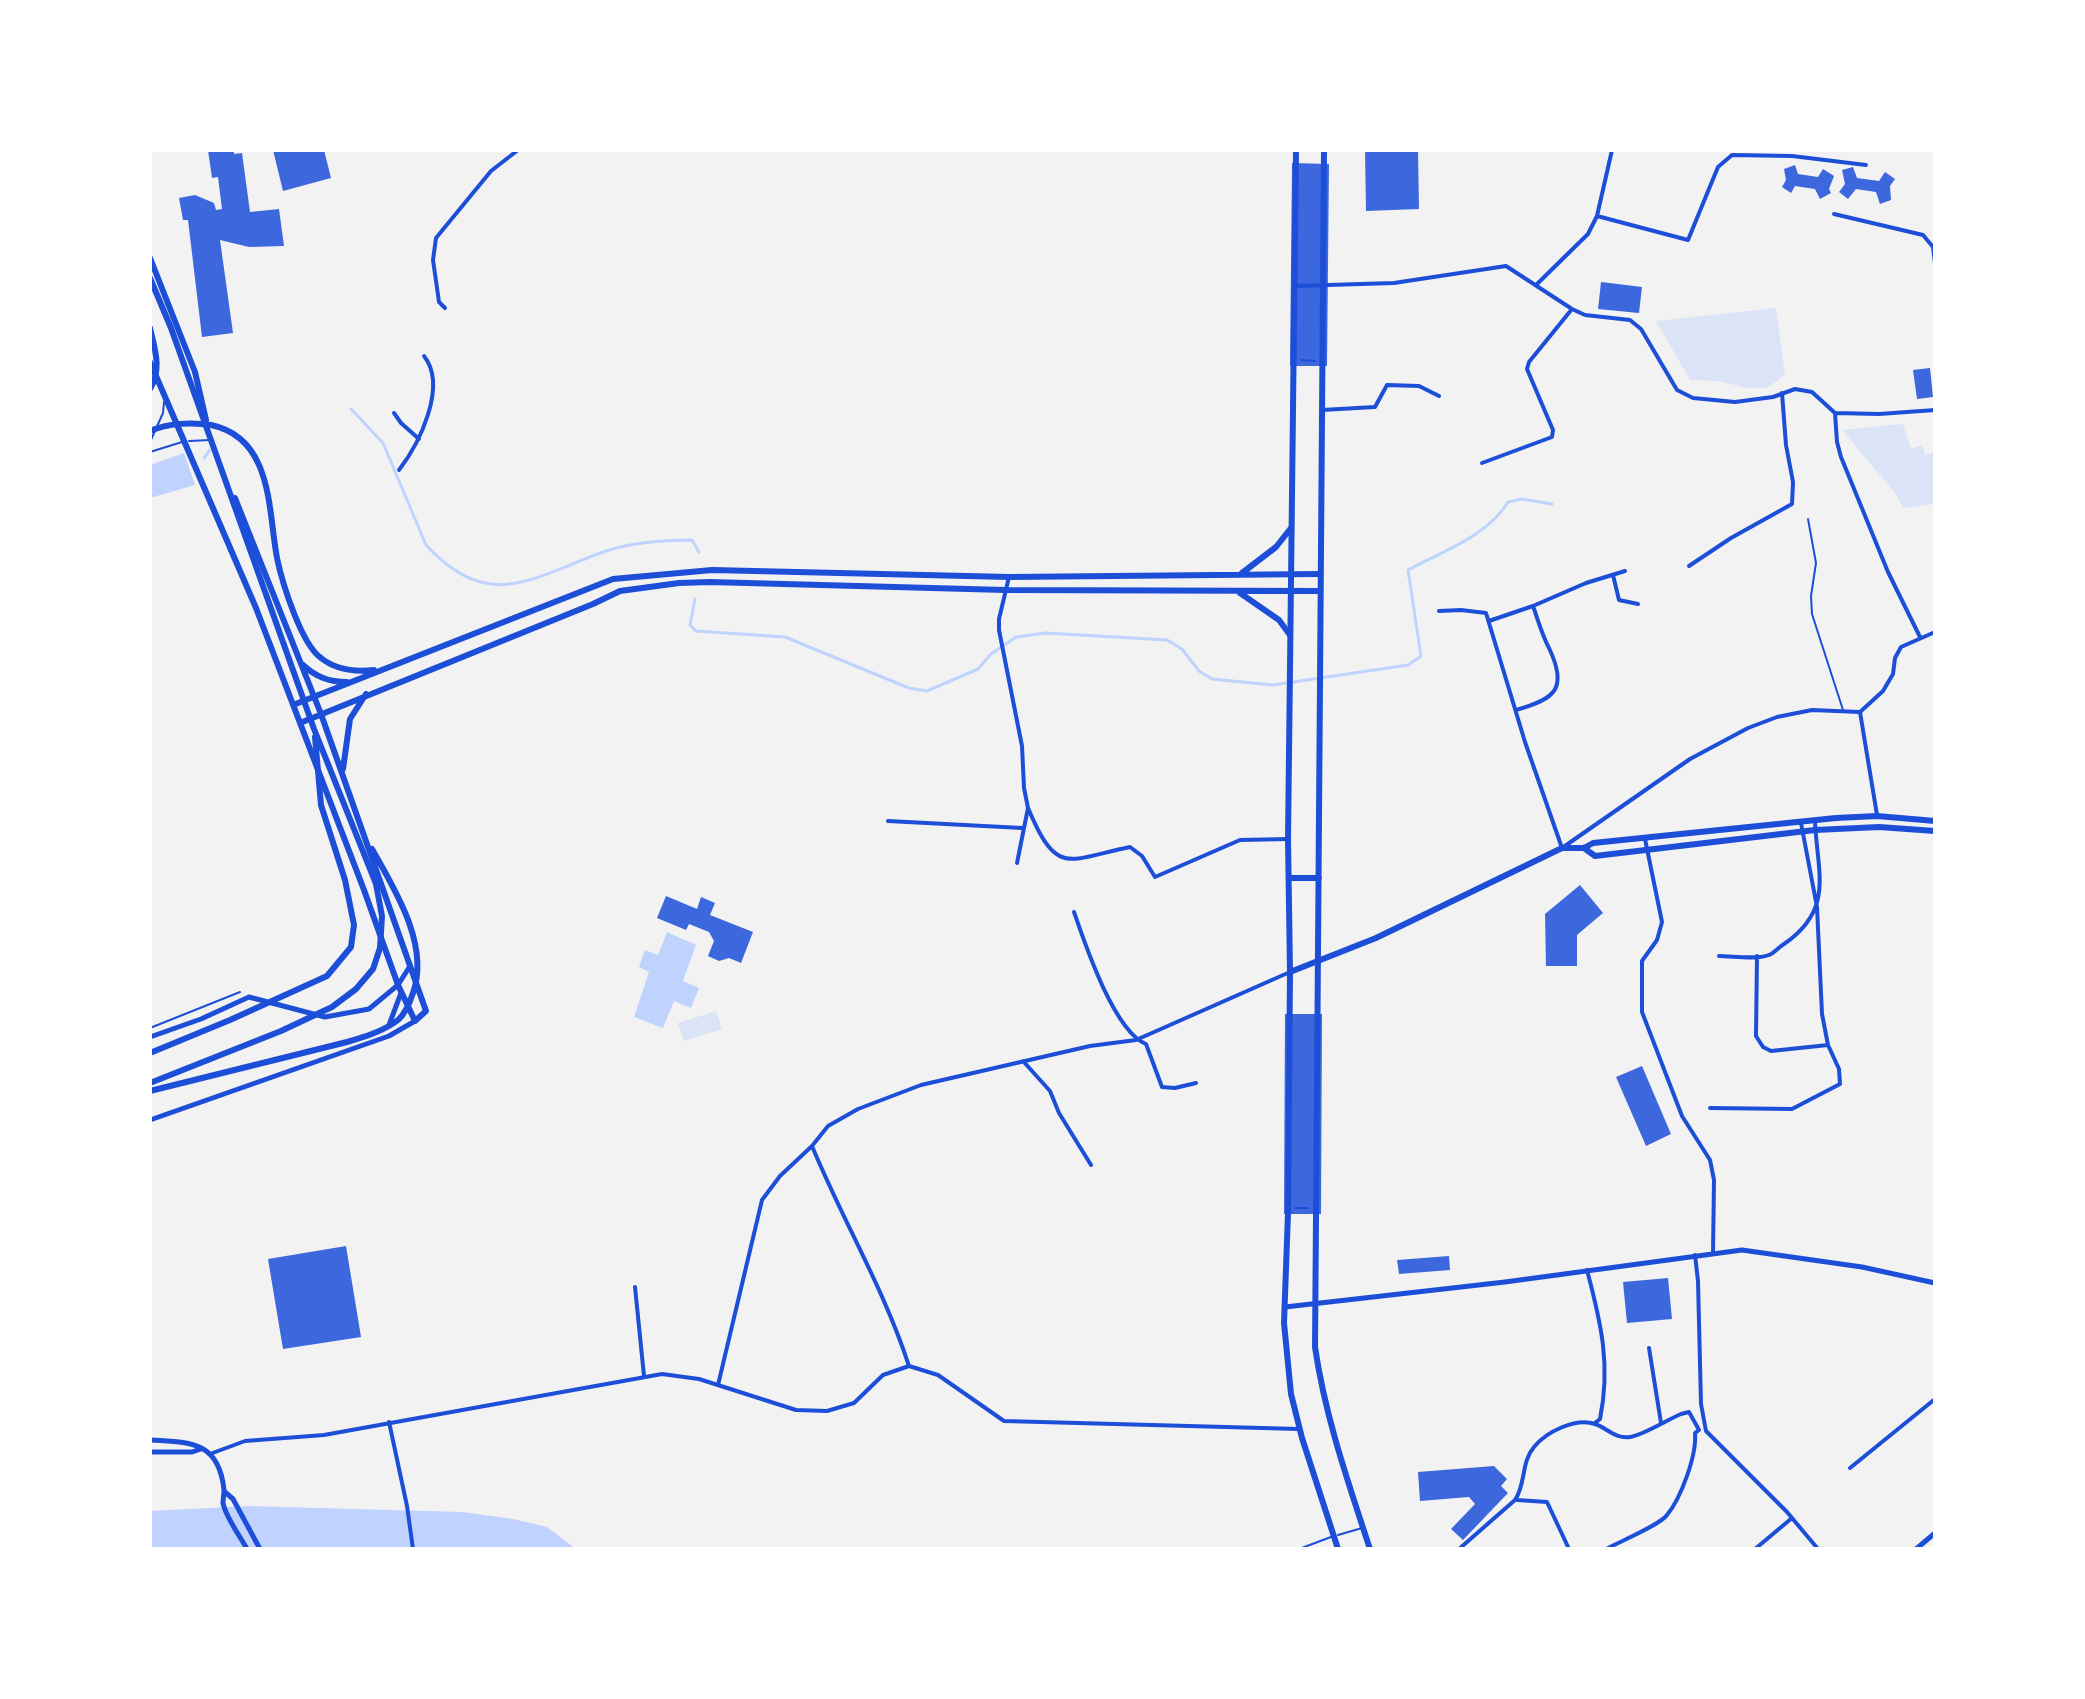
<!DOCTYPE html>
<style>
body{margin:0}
#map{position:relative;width:2085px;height:1699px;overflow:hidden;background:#f2f2f2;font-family:"Space Grotesk",sans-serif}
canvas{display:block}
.frame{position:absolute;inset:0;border:152px solid #fff;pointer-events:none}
</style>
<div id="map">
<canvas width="2085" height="1699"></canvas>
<div class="frame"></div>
</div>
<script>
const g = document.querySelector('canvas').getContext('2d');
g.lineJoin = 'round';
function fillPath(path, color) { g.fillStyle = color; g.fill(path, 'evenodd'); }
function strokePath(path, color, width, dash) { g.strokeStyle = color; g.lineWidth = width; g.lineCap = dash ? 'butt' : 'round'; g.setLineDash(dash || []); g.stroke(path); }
const green = new Path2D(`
 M 1776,308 L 1785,375 L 1767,388 L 1747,388 L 1719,381 L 1690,380 L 1656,321 Z
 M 1903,424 L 1911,449 L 1922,445 L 1925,455 L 1935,452 L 1935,504 L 1903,508 L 1895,493 L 1842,430 Z
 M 716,1011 L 722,1029 L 684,1041 L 678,1023 Z`);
const water = new Path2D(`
 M 184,453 L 195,485 L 150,498 L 150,465 Z
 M 667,932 L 696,945 L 683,981 L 699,988 L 691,1008 L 674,1001 L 663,1028 L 634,1017 L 649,972 L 639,967 L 645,950 L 658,955 Z
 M 248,1506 L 463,1512 L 513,1519 L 547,1527 L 576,1549 L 150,1549 L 150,1511 Z`);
const stream = new Path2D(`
 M 351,409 L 383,443 L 426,545 C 490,615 534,576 606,551 C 634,542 663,540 692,540 L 699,552
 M 204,458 L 210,450
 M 695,599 L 690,625 L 696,631 L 785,637 L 909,688 L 927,691 L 978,669 L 991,654 L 1016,637 L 1046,633 L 1167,640 L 1182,649 L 1199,671 L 1212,679 L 1273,685 L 1408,665 L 1421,656 L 1408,570 C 1441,552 1488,536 1508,502 L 1522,499 L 1552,504`);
const building = new Path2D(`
 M 208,150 L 234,150 L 234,154 L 242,153 L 250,212 L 279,209 L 284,246 L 249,247 L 220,240 L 233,333 L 202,337 L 188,220 L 183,220 L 179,198 L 195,195 L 214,203 L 216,210 L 222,209 L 218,177 L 212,178 Z
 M 273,150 L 324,150 L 331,178 L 283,191 Z
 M 1365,150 L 1418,150 L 1419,209 L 1366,211 Z
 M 1292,163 L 1329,164 L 1327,366 L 1290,366 Z
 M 1795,165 L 1798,174 L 1818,177 L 1823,169 L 1834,176 L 1829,189 L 1831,193 L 1820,199 L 1815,189 L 1795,186 L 1791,193 L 1782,187 L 1786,180 L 1784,169 Z
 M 1853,167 L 1857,178 L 1879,181 L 1885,172 L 1895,179 L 1890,186 L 1891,200 L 1880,204 L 1876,192 L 1856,189 L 1848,199 L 1839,192 L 1845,184 L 1842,170 Z
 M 1601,282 L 1642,287 L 1639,313 L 1598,309 Z
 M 1930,368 L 1933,397 L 1917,399 L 1913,370 Z
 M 1580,885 L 1603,913 L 1577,935 L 1577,966 L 1546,966 L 1545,914 Z
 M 666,896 L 697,909 L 701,897 L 715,903 L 710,915 L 753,932 L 741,963 L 729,958 L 719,961 L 708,956 L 714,941 L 709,932 L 689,924 L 686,930 L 657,918 Z
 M 1285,1014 L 1322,1014 L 1321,1214 L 1284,1214 Z
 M 1642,1066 L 1671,1134 L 1646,1146 L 1616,1077 Z
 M 346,1246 L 361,1337 L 283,1349 L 268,1259 Z
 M 1449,1256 L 1450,1270 L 1399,1274 L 1397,1260 Z
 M 1668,1278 L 1672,1319 L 1627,1323 L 1623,1282 Z
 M 1494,1466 L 1507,1479 L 1501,1486 L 1508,1493 L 1463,1540 L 1451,1529 L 1475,1504 L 1469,1497 L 1420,1501 L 1418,1472 Z`);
const path = new Path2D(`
 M 1301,360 L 1315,361
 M 1295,1208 L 1308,1208`);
const service = new Path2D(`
 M 189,441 L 210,440
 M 150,442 L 163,413 L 164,402
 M 150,452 L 182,442
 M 1808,519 L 1816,563 L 1811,596 L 1812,614 L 1843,710
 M 150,1028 L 240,992
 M 1338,1535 L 1362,1528
 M 1299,1549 L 1331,1537`);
const minor = new Path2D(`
 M 1834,214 L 1923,235 L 1933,247 L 1935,263
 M 1597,216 L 1688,240 L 1718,167 L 1732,155 L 1792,156 L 1866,165
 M 1536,285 L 1588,234 L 1597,216 L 1612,150
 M 1295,286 L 1394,283 L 1506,266 L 1572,309 L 1585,315 L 1630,320 L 1641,329 L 1677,390 L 1693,398 L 1735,402 L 1773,397 L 1795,389 L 1812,392 L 1835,413
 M 445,308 L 439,302 L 433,260 L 436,238 L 491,171 L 518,150
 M 1322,410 L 1375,407 L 1387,385 L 1419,386 L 1439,396
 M 394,413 L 401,423 L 419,439
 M 1835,413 L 1837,442 L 1841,457 L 1888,572 L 1920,637
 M 1835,413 L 1879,414 L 1935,410
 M 1482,463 L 1552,437 L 1553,430 L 1527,369 L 1529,362 L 1572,309
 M 399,470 C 419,444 448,386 424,356
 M 1689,566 L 1731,538 L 1792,504 L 1793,482 L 1786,445 L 1782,393
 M 1613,575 L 1619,600 L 1638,604
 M 1009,577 L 999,619 L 999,630 L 1022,746 L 1024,788 L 1028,808 L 1017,863
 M 1439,611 L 1461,610 L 1486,613 L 1525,742 L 1562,848 L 1690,759 L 1748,728 L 1777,717 L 1812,710 L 1860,712
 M 1489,621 L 1533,606
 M 1516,710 C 1556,699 1568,688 1549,648 C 1542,635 1538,620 1533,606 L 1586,583 L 1625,571
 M 1028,808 C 1057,877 1067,860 1130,847 L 1142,856 L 1155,877 L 1240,840 L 1288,839
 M 1877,815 L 1860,712 L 1883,691 L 1893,674 L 1895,658 L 1901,647 L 1935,632
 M 888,821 L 1022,828
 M 1645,839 L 1662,922 L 1657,940 L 1642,961 L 1642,1012 L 1682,1116 L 1710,1160 L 1714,1180 L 1713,1253
 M 1074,912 C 1085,944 1114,1031 1146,1044 L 1162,1087 L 1175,1088 L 1196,1083
 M 1719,956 C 1733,956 1756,960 1769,955 C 1774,953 1779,947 1784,944 C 1835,909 1817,872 1815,821
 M 1757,956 L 1756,1036 L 1763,1047 L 1771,1051 L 1828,1045
 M 1023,1061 L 1050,1091 L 1059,1113 L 1091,1165
 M 1710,1108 L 1792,1109 L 1840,1084 L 1839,1069 L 1828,1045 L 1822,1014 L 1817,907 L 1801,823
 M 812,1146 C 843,1221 884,1289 909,1366
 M 1695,1255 L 1698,1281 L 1701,1404 L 1706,1431 L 1787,1512 L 1818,1549
 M 1587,1270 C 1601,1323 1611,1365 1600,1419 L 1595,1423
 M 635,1287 L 644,1376
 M 1649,1348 L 1661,1423
 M 718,1385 L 762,1200 L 780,1176 L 812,1146 L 828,1126 L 858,1109 L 921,1085 L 1090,1046 L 1136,1040 L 1290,972
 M 389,1422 L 407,1506 L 413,1549
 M 210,1454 L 245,1441 L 324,1435 L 662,1374 L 699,1379 L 796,1410 L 827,1411 L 854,1403 L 883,1375 L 909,1366 L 938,1375 L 1004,1421 L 1299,1429
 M 1850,1468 L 1935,1399
 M 1517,1500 L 1547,1502 L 1569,1549
 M 1459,1549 L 1515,1500 C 1526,1484 1521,1462 1534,1447 C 1546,1432 1576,1417 1595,1424 C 1607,1428 1615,1439 1630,1437 C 1643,1435 1667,1420 1681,1414 L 1689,1412 L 1699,1430 L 1695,1433 C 1697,1455 1681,1498 1667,1515 C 1660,1525 1619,1542 1606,1549
 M 1755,1549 L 1792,1518`);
const tertiary = new Path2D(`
 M 389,1025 L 401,993
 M 150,1037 L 201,1019 L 249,997 L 325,1017 L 369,1009 L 398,985 L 410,966
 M 150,1120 L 389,1036 L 415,1021
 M 1285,1307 L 1505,1282 L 1742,1250 L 1862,1267 L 1935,1283
 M 150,1440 C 190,1442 219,1441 224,1490 C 224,1495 223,1499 223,1503 C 226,1518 240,1536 247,1549
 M 150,1452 L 192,1452 L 201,1449
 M 225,1492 L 233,1499 L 260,1549
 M 1916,1549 L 1935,1533`);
const secondary = new Path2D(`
 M 150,258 L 195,372 L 206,420
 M 150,362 L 256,608 L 364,890 L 398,985 L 415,1021 L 426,1011 L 321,714 L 235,498
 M 150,431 C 168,423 192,422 211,425 C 273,438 268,510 277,558 C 282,582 301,644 321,658 C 336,670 356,672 374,670
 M 1242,573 L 1276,547 L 1291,528
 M 1240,593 L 1279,620 L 1290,635
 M 303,665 C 316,677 329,682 347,682
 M 293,705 L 613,579 L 712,570 L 1009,577 L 1319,574
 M 300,723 L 593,604 L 620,591 L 679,583 L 710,582 L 1005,590 L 1319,591
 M 343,769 L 350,719 L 366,694
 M 1584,848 L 1595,856 L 1815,830 L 1879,827 L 1935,831
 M 1290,972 L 1376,938 L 1562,848 L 1584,848 L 1593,843 L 1836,818 L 1877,816 L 1935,821
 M 150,1091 L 347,1042 C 364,1037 384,1031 398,1020 C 405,1014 410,1002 413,993 C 430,945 395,890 372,849`);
const primary = new Path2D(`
 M 1296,150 L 1288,839 L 1290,972 L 1288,1213 L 1284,1323 L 1291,1394 L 1302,1438 L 1338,1549
 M 1324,150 L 1315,1347 C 1325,1416 1348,1482 1370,1549
 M 150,278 L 171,328 L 314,729 L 376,884 L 382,916 L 380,948 L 373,969 L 356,989 L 332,1007 L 281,1031 L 150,1083
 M 150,328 C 155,349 162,370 150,389
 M 1289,878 L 1319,878
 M 150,1053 L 230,1020 L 327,976 L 351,947 L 354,925 L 345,880 L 321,805 L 315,737`);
fillPath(green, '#dbe4f7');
fillPath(water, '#bfd3fe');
strokePath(stream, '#bfd3fe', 3);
fillPath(building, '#3d67dc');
strokePath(path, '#1d4ed8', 2);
strokePath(service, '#1d4ed8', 2);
strokePath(minor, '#1d4ed8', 4);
strokePath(tertiary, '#1d4ed8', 5);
strokePath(secondary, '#1d4ed8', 6);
strokePath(primary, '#1d4ed8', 6);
</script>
